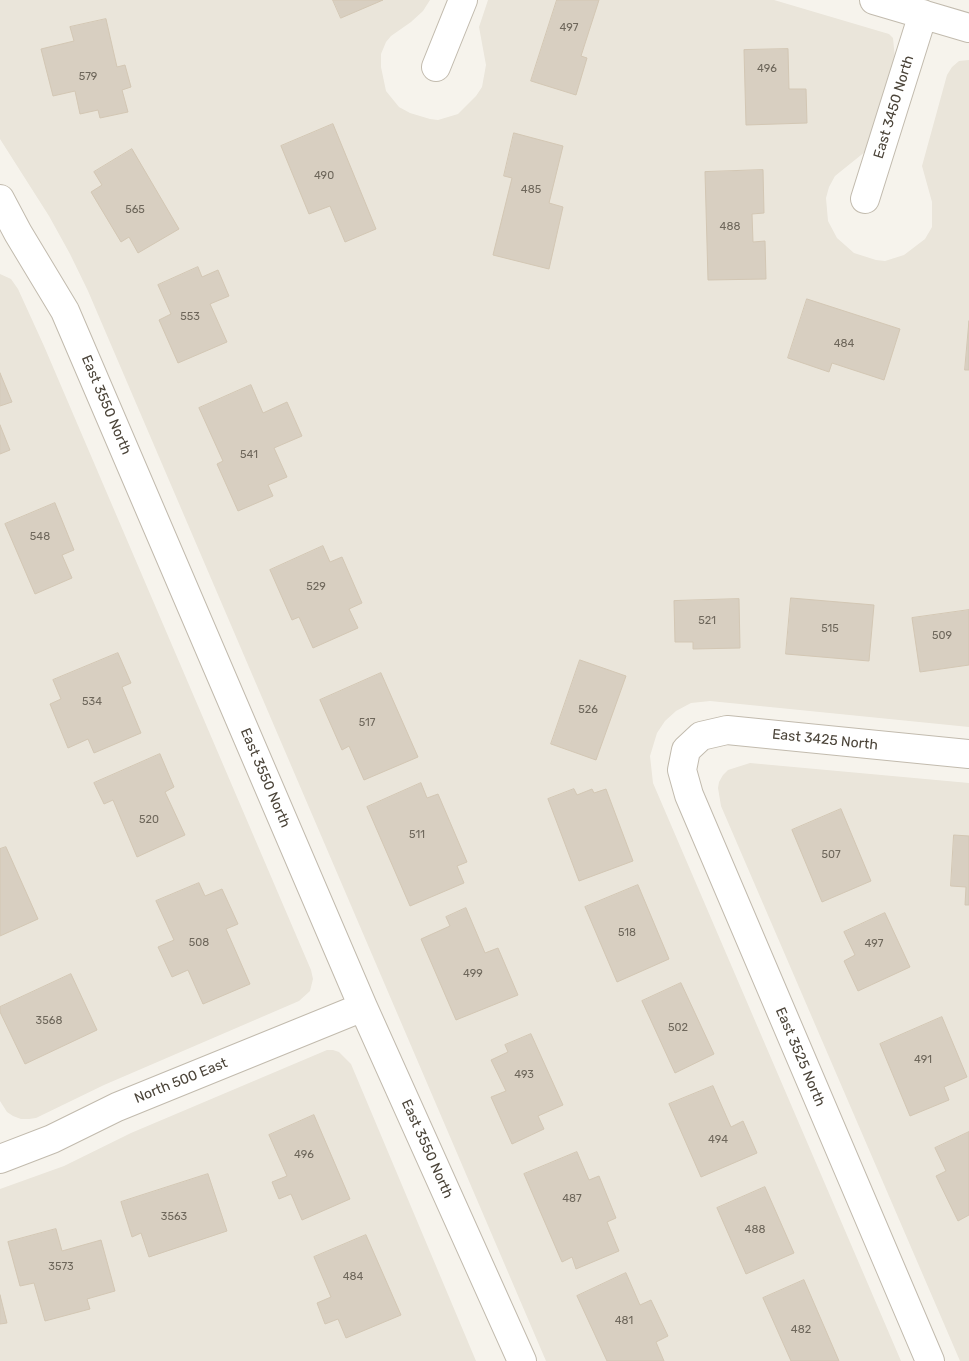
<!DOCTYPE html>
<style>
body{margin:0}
canvas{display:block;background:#f6f3ec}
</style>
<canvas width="969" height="1361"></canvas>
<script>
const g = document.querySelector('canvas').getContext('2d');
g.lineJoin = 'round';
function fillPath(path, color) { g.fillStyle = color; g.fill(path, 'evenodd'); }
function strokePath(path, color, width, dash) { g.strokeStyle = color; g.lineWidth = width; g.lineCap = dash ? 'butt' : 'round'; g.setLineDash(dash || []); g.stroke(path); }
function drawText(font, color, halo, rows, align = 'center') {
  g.font = font + ' Rubik,sans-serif'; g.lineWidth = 4; g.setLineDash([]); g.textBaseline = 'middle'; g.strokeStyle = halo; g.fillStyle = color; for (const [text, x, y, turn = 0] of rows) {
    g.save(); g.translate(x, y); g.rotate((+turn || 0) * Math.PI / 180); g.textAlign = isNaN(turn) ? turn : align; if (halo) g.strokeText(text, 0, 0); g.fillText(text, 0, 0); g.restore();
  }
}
const residential = new Path2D(`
 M 0,0 L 430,0 L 423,11 L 411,22 L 391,36 L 386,42 L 381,54 L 381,67 L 386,91 L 399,107 L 410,113 L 430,119 L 438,120 L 458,114 L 476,96 L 482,87 L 486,65 L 479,27 L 488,0 L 774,0 L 889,34 L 893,38 L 895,59 L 871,147 L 835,176 L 829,187 L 826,198 L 828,221 L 837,238 L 854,253 L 876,260 L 885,261 L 904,255 L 925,239 L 932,227 L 932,202 L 922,166 L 947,75 L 952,67 L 959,61 L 969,60 L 969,727 L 710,701 L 691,703 L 676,711 L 665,721 L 657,733 L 650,756 L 653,783 L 901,1361 L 546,1361 L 88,291 L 70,254 L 49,216 L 0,139 Z
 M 0,274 L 11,279 L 18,289 L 44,346 L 311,970 L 313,979 L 310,991 L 299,1001 L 104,1085 L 36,1118 L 29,1119 L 21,1119 L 13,1116 L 7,1112 L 0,1101 Z
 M 750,763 L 969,783 L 969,1361 L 960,1361 L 721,806 L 718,788 L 719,782 L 723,775 L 728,770 Z
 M 327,1050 L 333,1050 L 339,1052 L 351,1064 L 476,1361 L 0,1361 L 0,1189 L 64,1166 L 131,1133 Z`);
const building = new Path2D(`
 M 333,0 L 383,0 L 341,18 Z
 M 557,0 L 599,0 L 581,56 L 587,58 L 576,95 L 531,81 Z
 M 106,19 L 117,67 L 125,65 L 131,87 L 122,90 L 128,112 L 100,118 L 98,110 L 80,114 L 75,91 L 53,96 L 41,49 L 74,41 L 70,27 Z
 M 788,49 L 789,89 L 806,89 L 807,123 L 746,125 L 744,50 Z
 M 333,124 L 376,229 L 345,242 L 330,206 L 309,214 L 281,146 Z
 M 514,133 L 563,146 L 549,203 L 563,207 L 549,269 L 493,255 L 512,178 L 504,176 Z
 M 132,149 L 179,229 L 138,253 L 129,237 L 121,242 L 91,192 L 102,185 L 94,172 Z
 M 763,170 L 764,213 L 752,214 L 753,242 L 765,241 L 766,279 L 708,280 L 705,172 Z
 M 198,267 L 202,277 L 218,270 L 229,296 L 210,304 L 227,342 L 178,363 L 159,320 L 171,314 L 158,285 Z
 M 807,299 L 900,329 L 884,380 L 832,363 L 829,372 L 788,358 Z
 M 969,321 L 969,370 L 965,370 Z
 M 0,373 L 12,402 L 0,406 Z
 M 251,385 L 263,413 L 287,402 L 302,436 L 274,448 L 287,477 L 268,485 L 273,496 L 238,511 L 217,464 L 223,461 L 199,408 Z
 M 0,425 L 10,450 L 0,454 Z
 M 55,503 L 74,550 L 62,555 L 72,578 L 35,594 L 5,524 Z
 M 323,546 L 330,562 L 342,557 L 362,603 L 349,609 L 358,628 L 313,648 L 299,617 L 292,620 L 270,570 Z
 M 791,598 L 874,605 L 869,661 L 786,654 Z
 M 739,599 L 740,648 L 693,649 L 693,642 L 675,642 L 674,601 Z
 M 969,610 L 969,665 L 920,672 L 912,618 Z
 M 118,653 L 131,683 L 122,687 L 141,733 L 94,753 L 88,739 L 68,748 L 50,704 L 61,699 L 53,680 Z
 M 580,660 L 626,676 L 596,760 L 551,744 Z
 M 381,673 L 418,757 L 364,780 L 349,746 L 342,750 L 320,700 Z
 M 160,754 L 174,787 L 165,792 L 185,835 L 137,857 L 113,800 L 104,804 L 94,783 Z
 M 421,783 L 427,798 L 438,794 L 467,862 L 457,866 L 464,883 L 410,906 L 367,807 Z
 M 574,789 L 577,795 L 592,789 L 594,793 L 606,789 L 633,861 L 579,881 L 548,799 Z
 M 841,809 L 871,881 L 822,902 L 792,830 Z
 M 954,835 L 969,836 L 969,905 L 965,905 L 966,887 L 951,886 Z
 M 6,847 L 38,919 L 0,936 L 0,849 Z
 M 199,883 L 205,896 L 222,889 L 238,924 L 226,929 L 250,984 L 203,1004 L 188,970 L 172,977 L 158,947 L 174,940 L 156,901 Z
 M 638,885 L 669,959 L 617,982 L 585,907 Z
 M 466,908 L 485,953 L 498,948 L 518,995 L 456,1020 L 421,939 L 450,926 L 446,917 Z
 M 885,913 L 910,967 L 858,991 L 844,961 L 855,955 L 844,932 Z
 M 71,974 L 97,1030 L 25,1064 L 0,1012 L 0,1007 Z
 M 681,983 L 714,1054 L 675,1073 L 642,1001 Z
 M 942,1017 L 967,1077 L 944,1087 L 949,1100 L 910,1116 L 880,1044 Z
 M 531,1034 L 563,1105 L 538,1116 L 544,1129 L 512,1144 L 491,1097 L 506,1091 L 491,1060 L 508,1052 L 505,1045 Z
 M 713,1086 L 731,1127 L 743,1121 L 757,1153 L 701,1177 L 669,1104 Z
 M 314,1115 L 350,1199 L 302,1220 L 291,1194 L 279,1199 L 272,1182 L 287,1176 L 269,1135 Z
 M 969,1132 L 969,1215 L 958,1221 L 936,1176 L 946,1171 L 935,1148 Z
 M 577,1152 L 589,1180 L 599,1176 L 616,1218 L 607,1222 L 619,1251 L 576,1269 L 572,1257 L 562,1262 L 524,1174 Z
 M 208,1174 L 227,1231 L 149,1257 L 141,1233 L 132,1237 L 121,1202 Z
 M 765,1187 L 794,1253 L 746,1274 L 717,1208 Z
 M 56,1229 L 62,1251 L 101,1240 L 115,1291 L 87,1299 L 90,1309 L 45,1321 L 34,1283 L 20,1286 L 8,1242 Z
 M 366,1235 L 401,1315 L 346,1338 L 338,1319 L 325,1324 L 317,1303 L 331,1297 L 314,1257 Z
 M 626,1273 L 640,1305 L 651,1300 L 668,1336 L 656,1342 L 664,1361 L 607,1361 L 577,1296 Z
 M 804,1280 L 839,1361 L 791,1361 L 763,1298 Z
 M 0,1295 L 7,1323 L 0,1324 Z`);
const minor = new Path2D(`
 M 874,0 L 969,28
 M 436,67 L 463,0
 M 0,199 L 18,233 L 65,311 L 363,1007 L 522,1361
 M 865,199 L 923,14
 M 0,1159 L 52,1139 L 117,1107 L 363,1007
 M 930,1361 L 689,795 L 682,770 L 686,750 L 701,736 L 727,730 L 969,754`);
const numberNames = [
 ["497",569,28],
 ["496",767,69],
 ["579",88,77],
 ["490",324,176],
 ["485",531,190],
 ["565",135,210],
 ["488",730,227],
 ["553",190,317],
 ["484",844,344],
 ["541",249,455],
 ["548",40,537],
 ["529",316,587],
 ["521",707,621],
 ["515",830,629],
 ["509",942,636],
 ["534",92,702],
 ["526",588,710],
 ["517",367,723],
 ["520",149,820],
 ["511",417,835],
 ["507",831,855],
 ["518",627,933],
 ["508",199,943],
 ["497",874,944],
 ["499",473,974],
 ["3568",49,1021],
 ["502",678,1028],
 ["491",923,1060],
 ["493",524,1075],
 ["494",718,1140],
 ["496",304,1155],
 ["487",572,1199],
 ["3563",174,1217],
 ["488",755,1230],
 ["3573",61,1267],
 ["484",353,1277],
 ["481",624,1321],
 ["482",801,1330]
];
const streetNames = [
 ["East 3450 North",894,107,-73],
 ["East 3550 North",106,405,67],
 ["East 3425 North",825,740,6],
 ["East 3550 North",265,778,67],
 ["East 3525 North",800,1057,67],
 ["North 500 East",181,1081,-22],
 ["East 3550 North",427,1149,66]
];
fillPath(residential, '#eae5da');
fillPath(building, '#d8cfc1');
strokePath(building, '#d3c7b4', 1);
strokePath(minor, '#c2bbae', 30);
strokePath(minor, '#fff', 28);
drawText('11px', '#6e675b', null, numberNames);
drawText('14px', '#4b4439', '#fff', streetNames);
</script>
